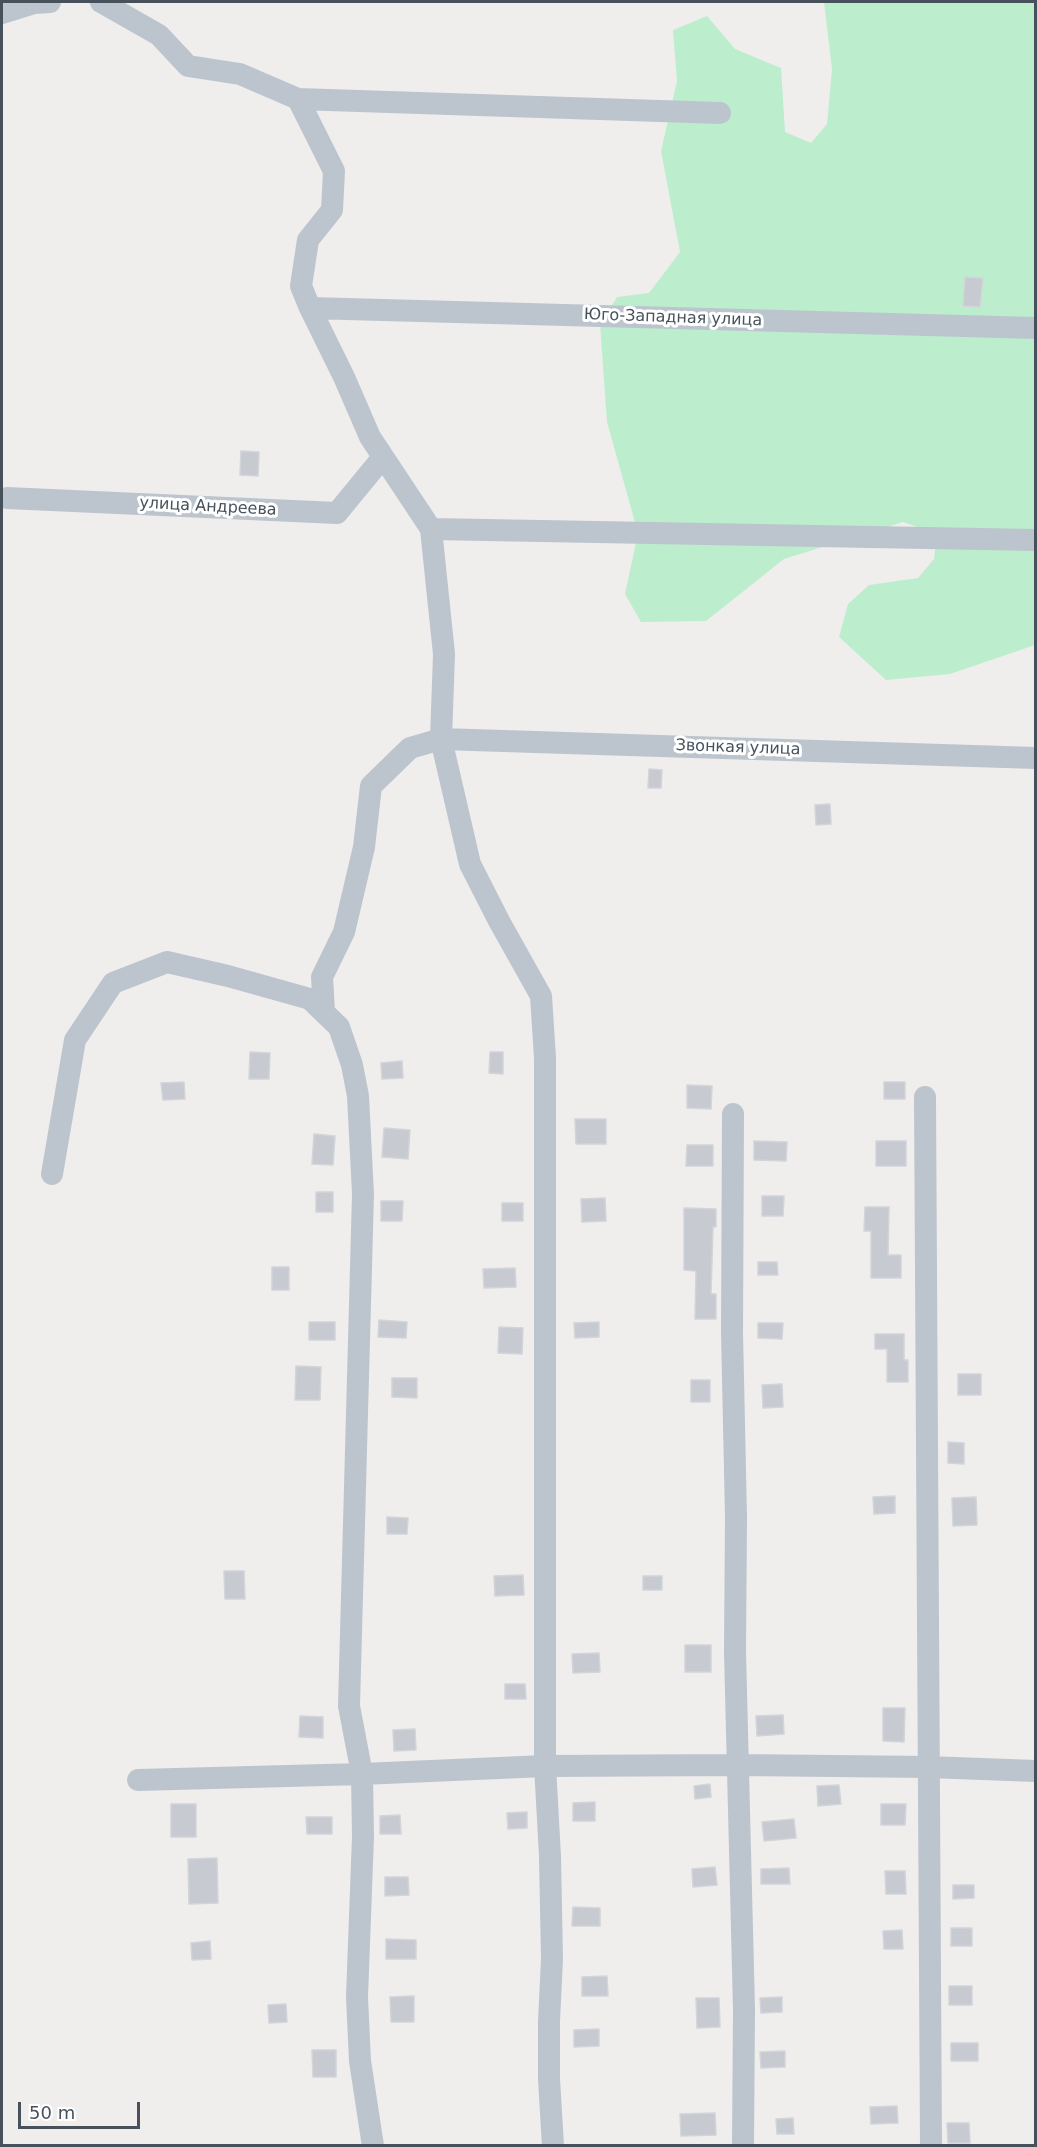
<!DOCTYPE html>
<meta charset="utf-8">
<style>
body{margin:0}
#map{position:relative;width:1037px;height:2147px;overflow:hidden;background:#f0eded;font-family:"DejaVu Sans",sans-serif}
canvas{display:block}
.frame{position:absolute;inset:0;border:3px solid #46515b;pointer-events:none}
.scale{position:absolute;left:18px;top:2102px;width:122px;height:27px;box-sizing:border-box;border:3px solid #46515b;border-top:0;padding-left:8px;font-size:18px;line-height:21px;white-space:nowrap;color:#46515b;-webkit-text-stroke:4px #fff;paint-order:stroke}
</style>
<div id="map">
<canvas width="1037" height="2147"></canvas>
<div class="frame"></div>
<div class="scale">50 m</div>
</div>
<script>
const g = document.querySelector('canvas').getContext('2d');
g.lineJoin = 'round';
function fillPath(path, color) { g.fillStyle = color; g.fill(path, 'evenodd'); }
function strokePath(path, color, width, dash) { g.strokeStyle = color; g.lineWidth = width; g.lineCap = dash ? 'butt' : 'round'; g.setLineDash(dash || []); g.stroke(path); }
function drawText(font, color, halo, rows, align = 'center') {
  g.font = font + ' "DejaVu Sans",sans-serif'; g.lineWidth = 6; g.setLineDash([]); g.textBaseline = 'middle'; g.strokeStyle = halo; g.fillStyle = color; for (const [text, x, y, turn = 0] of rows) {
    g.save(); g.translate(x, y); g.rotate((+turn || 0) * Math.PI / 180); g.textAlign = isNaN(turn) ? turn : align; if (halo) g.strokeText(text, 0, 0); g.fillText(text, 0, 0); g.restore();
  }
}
const green = new Path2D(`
 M 824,2 L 1035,2 L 1035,645 L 950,674 L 886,680 L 839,637 L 848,604 L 869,585 L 918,578 L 934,559 L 937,534 L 903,522 L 784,559 L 706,621 L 641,622 L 625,594 L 638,533 L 607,422 L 600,324 L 617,297 L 649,293 L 680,252 L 661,151 L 677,81 L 673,30 L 707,16 L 735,49 L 781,68 L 785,132 L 811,143 L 827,124 L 832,69 Z`);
const building = new Path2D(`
 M 965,277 L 983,278 L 980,307 L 963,306 Z
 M 241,451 L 259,452 L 258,476 L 240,475 Z
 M 649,769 L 662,770 L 661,788 L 648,788 Z
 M 830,804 L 831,824 L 816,825 L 815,805 Z
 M 250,1052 L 270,1053 L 269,1079 L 249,1079 Z
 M 490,1052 L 503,1052 L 503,1074 L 489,1073 Z
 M 402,1061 L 403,1078 L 382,1079 L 381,1063 Z
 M 184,1082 L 185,1099 L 163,1100 L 161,1083 Z
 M 884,1082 L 905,1082 L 905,1099 L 884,1099 Z
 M 687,1085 L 712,1086 L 711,1109 L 687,1108 Z
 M 575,1119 L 606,1119 L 606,1144 L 576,1144 Z
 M 384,1128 L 410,1130 L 408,1159 L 382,1157 Z
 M 314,1134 L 335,1136 L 333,1165 L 312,1164 Z
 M 754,1141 L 787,1142 L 786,1161 L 754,1160 Z
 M 876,1141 L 906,1141 L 906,1166 L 876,1166 Z
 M 687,1145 L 713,1145 L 713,1166 L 686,1166 Z
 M 316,1192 L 333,1192 L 333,1212 L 316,1212 Z
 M 762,1196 L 784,1196 L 783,1216 L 762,1216 Z
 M 605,1198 L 606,1221 L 582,1222 L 581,1199 Z
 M 381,1201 L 403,1201 L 402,1221 L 381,1221 Z
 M 502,1203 L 523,1203 L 523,1221 L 502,1221 Z
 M 865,1207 L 889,1207 L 888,1255 L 901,1255 L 901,1278 L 871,1278 L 871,1231 L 864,1231 Z
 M 684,1208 L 716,1209 L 716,1227 L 713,1227 L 711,1294 L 716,1294 L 716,1319 L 695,1319 L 696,1271 L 684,1270 Z
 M 758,1262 L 777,1262 L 778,1275 L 758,1275 Z
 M 272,1267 L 289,1267 L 289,1290 L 272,1290 Z
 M 515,1268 L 516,1287 L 484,1288 L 483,1269 Z
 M 379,1320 L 407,1322 L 406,1338 L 378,1337 Z
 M 309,1322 L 335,1322 L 335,1340 L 309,1340 Z
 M 599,1322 L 599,1337 L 575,1338 L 574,1323 Z
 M 758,1323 L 783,1323 L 782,1339 L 758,1338 Z
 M 499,1327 L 523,1328 L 522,1354 L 498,1353 Z
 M 875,1334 L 904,1334 L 904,1360 L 908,1360 L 908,1382 L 887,1382 L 887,1349 L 875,1349 Z
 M 296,1366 L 321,1367 L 320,1400 L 295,1400 Z
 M 958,1374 L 981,1374 L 981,1395 L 958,1395 Z
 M 392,1378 L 417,1378 L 417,1398 L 392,1397 Z
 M 691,1380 L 710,1380 L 710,1402 L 691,1402 Z
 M 782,1384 L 783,1407 L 763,1408 L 762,1385 Z
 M 948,1442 L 964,1443 L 964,1464 L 948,1463 Z
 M 895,1496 L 895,1513 L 874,1514 L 873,1497 Z
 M 976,1497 L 977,1525 L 953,1526 L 952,1498 Z
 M 387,1517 L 408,1518 L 407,1534 L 387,1534 Z
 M 224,1571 L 244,1571 L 245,1599 L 225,1599 Z
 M 523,1575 L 524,1595 L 495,1596 L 494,1576 Z
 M 643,1576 L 662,1576 L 662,1590 L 643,1590 Z
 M 685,1645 L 711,1645 L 711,1672 L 685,1672 Z
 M 599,1653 L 600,1672 L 573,1673 L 572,1654 Z
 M 505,1684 L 525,1684 L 526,1699 L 505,1699 Z
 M 883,1708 L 905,1708 L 904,1742 L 883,1741 Z
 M 783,1715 L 784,1734 L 757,1736 L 756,1716 Z
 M 300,1716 L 323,1717 L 323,1738 L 299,1737 Z
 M 415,1729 L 416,1750 L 394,1751 L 393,1730 Z
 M 710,1784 L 711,1797 L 695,1799 L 694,1786 Z
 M 839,1785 L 841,1804 L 818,1806 L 817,1786 Z
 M 595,1802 L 595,1821 L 573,1821 L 573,1803 Z
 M 171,1804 L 196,1804 L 196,1837 L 171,1837 Z
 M 881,1804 L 906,1804 L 905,1825 L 881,1825 Z
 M 527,1812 L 527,1828 L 508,1829 L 507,1813 Z
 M 400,1815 L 401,1834 L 380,1834 L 380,1816 Z
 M 306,1817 L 332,1817 L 332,1834 L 307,1834 Z
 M 794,1819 L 796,1838 L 764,1841 L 762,1822 Z
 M 217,1858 L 218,1903 L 189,1904 L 188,1859 Z
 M 715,1867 L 717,1885 L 693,1887 L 692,1869 Z
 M 789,1868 L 790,1884 L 761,1884 L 761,1869 Z
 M 885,1871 L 905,1871 L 906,1894 L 886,1894 Z
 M 385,1877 L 408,1877 L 409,1895 L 385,1896 Z
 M 953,1885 L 974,1885 L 974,1898 L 953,1899 Z
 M 573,1907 L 600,1908 L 600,1926 L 572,1926 Z
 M 951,1928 L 972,1928 L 972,1946 L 951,1946 Z
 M 902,1930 L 903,1949 L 884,1949 L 883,1931 Z
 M 386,1939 L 416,1940 L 416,1959 L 386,1959 Z
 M 210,1941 L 211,1959 L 192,1960 L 191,1943 Z
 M 607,1976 L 608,1996 L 582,1996 L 582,1977 Z
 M 949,1986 L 972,1986 L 972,2005 L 949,2005 Z
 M 414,1996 L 414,2022 L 391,2022 L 390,1997 Z
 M 782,1997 L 782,2012 L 761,2013 L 760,1998 Z
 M 696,1998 L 719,1998 L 720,2027 L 697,2028 Z
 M 286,2004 L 287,2022 L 269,2023 L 268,2005 Z
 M 599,2029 L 599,2046 L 574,2047 L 574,2030 Z
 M 951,2043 L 978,2043 L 978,2061 L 951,2061 Z
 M 312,2050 L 336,2050 L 336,2077 L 313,2077 Z
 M 785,2051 L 785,2067 L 761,2068 L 760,2052 Z
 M 897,2106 L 898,2123 L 871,2124 L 870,2107 Z
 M 715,2113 L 716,2135 L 681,2136 L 680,2114 Z
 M 793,2118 L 794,2134 L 777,2134 L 776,2119 Z
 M 947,2123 L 969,2123 L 970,2143 L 948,2143 Z`);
const minor = new Path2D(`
 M 101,2 L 159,35 L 188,66 L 240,74 L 298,99 L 334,171 L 332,210 L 308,240 L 301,286 L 310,308 L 344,377 L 370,437 L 431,529 L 444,654 L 441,739 L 410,748 L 371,786 L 364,847 L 344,932 L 322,977 L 324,1012
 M 2,13 L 34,3 L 50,2
 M 298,99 L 720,113
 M 310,308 L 1036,328
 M 7,498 L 337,513 L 383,457
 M 431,529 L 1036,540
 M 925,1097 L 931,2146
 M 733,1114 L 732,1332 L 736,1517 L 735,1652 L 744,2009 L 743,2146
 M 52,1174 L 75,1040 L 113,983 L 167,962 L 228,976 L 310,999 L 339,1027 L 352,1065 L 358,1096 L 363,1194 L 349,1706 L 362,1774 L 363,1836 L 357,1997 L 360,2061 L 373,2146
 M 138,1780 L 362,1774 L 545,1766 L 738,1765 L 928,1767 L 1036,1771
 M 553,2146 L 549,2079 L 549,2021 L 552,1959 L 550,1856 L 545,1766 L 545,1058 L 541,996 L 499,921 L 470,864 L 441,739 L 1036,758`);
const streetNames = [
 ["Юго-Западная улица",673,318,2],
 ["улица Андреева",208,507,3],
 ["Звонкая улица",738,748,2]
];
fillPath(green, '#bceecd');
fillPath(building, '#c7cad0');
strokePath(building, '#d1d4d9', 1.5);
strokePath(minor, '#bcc5cd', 22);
drawText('16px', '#46515b', '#fff', streetNames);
</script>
